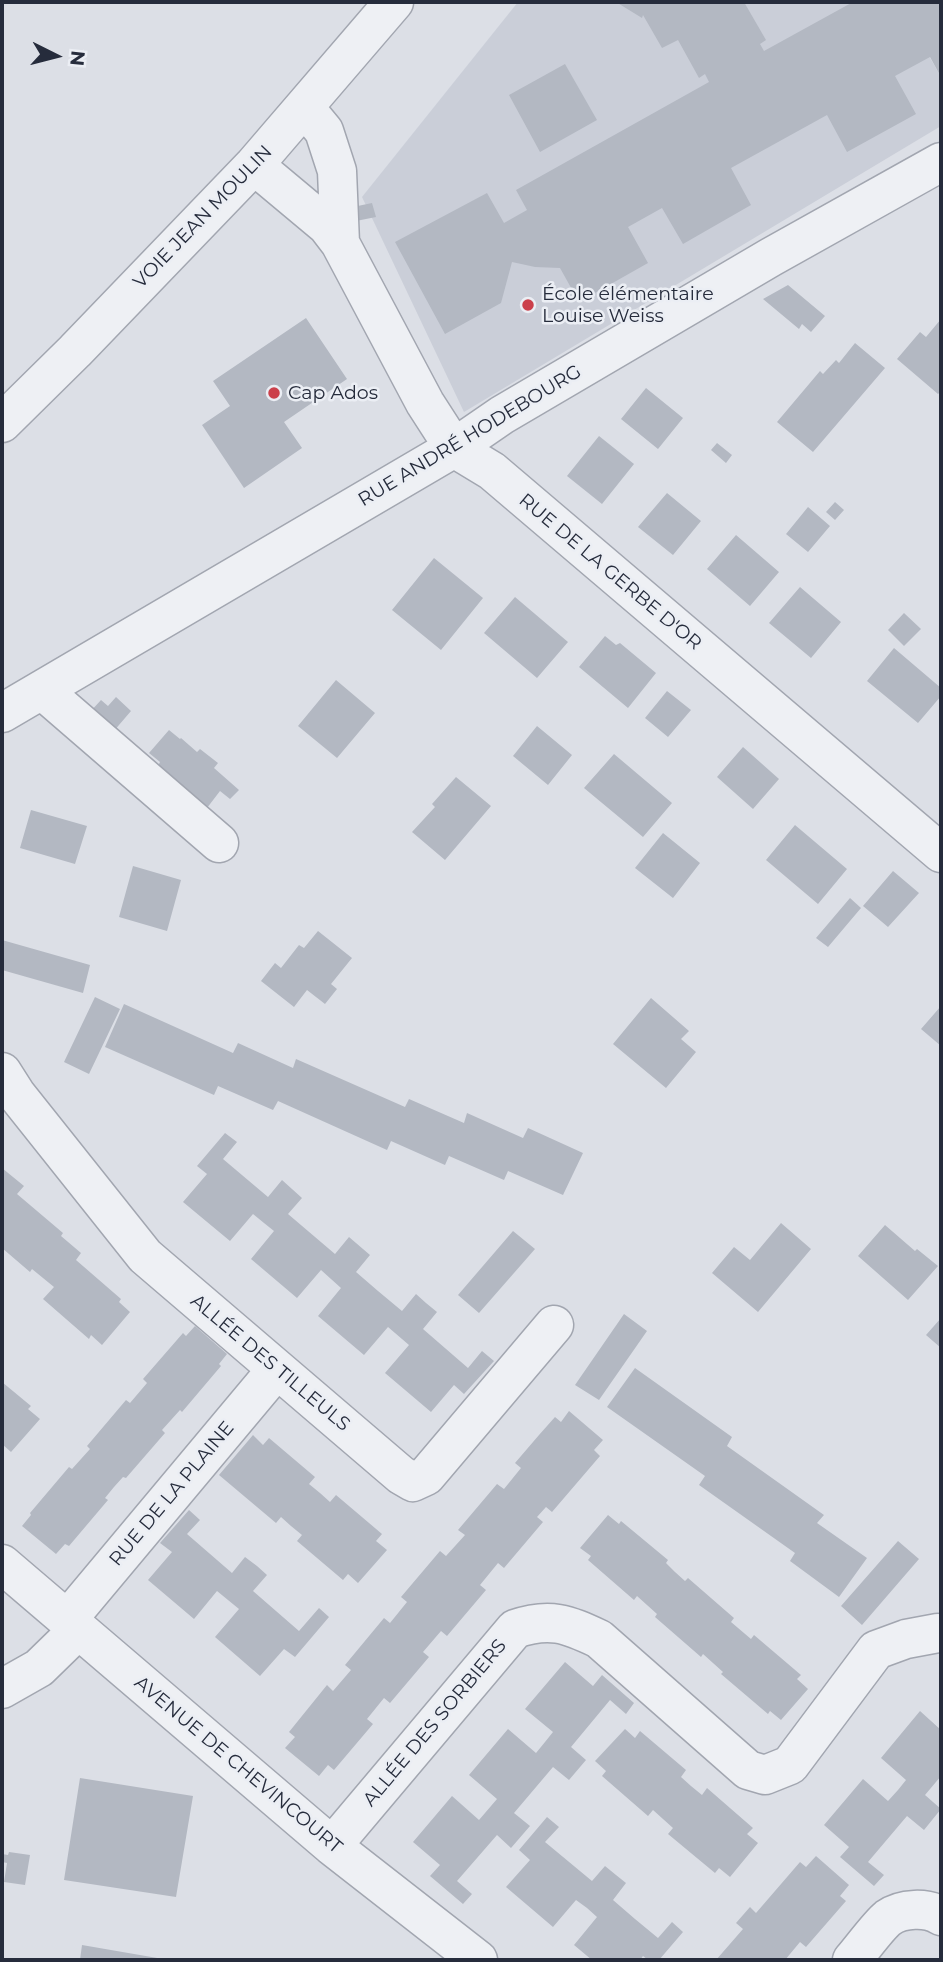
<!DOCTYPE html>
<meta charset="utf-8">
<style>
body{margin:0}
#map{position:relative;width:943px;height:1962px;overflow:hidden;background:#dcdfe6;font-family:Montserrat,sans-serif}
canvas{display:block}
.frame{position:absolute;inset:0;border:4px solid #262c3c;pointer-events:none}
.north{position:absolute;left:21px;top:21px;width:70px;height:70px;-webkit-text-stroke:5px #ebeef4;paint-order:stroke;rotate:96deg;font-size:19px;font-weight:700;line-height:28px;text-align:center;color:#262c3c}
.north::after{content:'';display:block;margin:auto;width:24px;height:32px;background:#262c3c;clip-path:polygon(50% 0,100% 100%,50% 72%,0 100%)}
</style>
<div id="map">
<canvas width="943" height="1962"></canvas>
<div class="frame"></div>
<div class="north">N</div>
</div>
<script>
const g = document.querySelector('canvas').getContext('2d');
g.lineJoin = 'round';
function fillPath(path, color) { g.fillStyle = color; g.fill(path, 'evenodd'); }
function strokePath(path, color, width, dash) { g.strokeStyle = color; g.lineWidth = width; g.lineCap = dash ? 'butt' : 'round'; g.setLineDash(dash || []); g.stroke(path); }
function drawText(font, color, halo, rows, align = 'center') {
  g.font = font + ' Montserrat,sans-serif'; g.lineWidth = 5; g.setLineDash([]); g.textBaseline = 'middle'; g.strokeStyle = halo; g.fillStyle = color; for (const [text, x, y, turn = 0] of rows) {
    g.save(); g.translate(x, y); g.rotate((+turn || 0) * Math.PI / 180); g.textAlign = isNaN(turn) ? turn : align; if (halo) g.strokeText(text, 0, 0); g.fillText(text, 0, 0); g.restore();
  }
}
const built = new Path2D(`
 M 518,2 L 898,2 L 941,77 L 941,126 L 464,412 L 362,197 Z`);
const building = new Path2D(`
 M 616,2 L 744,2 L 766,40 L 760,44 L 764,51 L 853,2 L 941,2 L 941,77 L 930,57 L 895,76 L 916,114 L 847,152 L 827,115 L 731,168 L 751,205 L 683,244 L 662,208 L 628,227 L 648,263 L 579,302 L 560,268 L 535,267 L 512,262 L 501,303 L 445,334 L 395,242 L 487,193 L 504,223 L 527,210 L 516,190 L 709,82 L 705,74 L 699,78 L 678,40 L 662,48 L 643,15 L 642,18 Z
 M 565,64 L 597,120 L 540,152 L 509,95 Z
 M 372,203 L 376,217 L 356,221 L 353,207 Z
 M 788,285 L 825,316 L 811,332 L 802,324 L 799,329 L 763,299 Z
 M 306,318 L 347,379 L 284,422 L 302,448 L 244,488 L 202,425 L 230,406 L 213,381 Z
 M 941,319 L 941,391 L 938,394 L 897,359 L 920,332 L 926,337 Z
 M 855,343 L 885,368 L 813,452 L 777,422 L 820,371 L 823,374 L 836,360 L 839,363 Z
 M 646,388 L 683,418 L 658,449 L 621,419 Z
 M 599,436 L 634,464 L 602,504 L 567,476 Z
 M 717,443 L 732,455 L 726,463 L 711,450 Z
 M 667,493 L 701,521 L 673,555 L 638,527 Z
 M 835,502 L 844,510 L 835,520 L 826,512 Z
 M 808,507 L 830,526 L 808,552 L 786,534 Z
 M 736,535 L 779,572 L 750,606 L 707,569 Z
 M 434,558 L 483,598 L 441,650 L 392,610 Z
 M 800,587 L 841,622 L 811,658 L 769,623 Z
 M 515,597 L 568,642 L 537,678 L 484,633 Z
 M 904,613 L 921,629 L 904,646 L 888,630 Z
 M 605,636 L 616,645 L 620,643 L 656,673 L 628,708 L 579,667 Z
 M 894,648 L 941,688 L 941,696 L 918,723 L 867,681 Z
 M 336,680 L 375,713 L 337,758 L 298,726 Z
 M 667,691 L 691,710 L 668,737 L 645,718 Z
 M 116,697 L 131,711 L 113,732 L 90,712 L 101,700 L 108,706 Z
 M 537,726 L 572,755 L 548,785 L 513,756 Z
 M 169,730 L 180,739 L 181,738 L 197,752 L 200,749 L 218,763 L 214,768 L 239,790 L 230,799 L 220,791 L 207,808 L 158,766 L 160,762 L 149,753 Z
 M 743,747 L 779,779 L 753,809 L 717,777 Z
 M 614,754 L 672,803 L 643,837 L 584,788 Z
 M 456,777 L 491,806 L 445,860 L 412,832 L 435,807 L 432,804 Z
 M 31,810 L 87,826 L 75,864 L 20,848 Z
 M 795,825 L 847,869 L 818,904 L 766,860 Z
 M 663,833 L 700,863 L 673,898 L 635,868 Z
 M 133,866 L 181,880 L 167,931 L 119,917 Z
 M 893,871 L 919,893 L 888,927 L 863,906 Z
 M 850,898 L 861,908 L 828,947 L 816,938 Z
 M 318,931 L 352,958 L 331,984 L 337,989 L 325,1004 L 307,990 L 294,1007 L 261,981 L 275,963 L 281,968 L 299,945 L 304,948 Z
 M 2,940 L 90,965 L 83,993 L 2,970 Z
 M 95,997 L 120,1009 L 89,1074 L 64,1062 Z
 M 651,998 L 689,1031 L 681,1039 L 696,1052 L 666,1088 L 613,1044 Z
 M 124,1004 L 233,1053 L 238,1043 L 293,1068 L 296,1059 L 405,1107 L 409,1099 L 464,1123 L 467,1113 L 523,1138 L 528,1128 L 583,1153 L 563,1195 L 508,1171 L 504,1180 L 449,1156 L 445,1165 L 391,1141 L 387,1150 L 278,1101 L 273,1110 L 218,1086 L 214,1095 L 105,1047 Z
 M 941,1006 L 941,1046 L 921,1029 Z
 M 225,1133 L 237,1142 L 223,1159 L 268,1197 L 282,1180 L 302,1198 L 288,1214 L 335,1254 L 349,1237 L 370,1255 L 356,1272 L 378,1291 L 402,1311 L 416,1294 L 426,1303 L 437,1312 L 423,1329 L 468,1368 L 482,1351 L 494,1361 L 464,1394 L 454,1385 L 431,1412 L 385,1373 L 409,1345 L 388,1327 L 364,1355 L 318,1316 L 341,1288 L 321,1270 L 297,1298 L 251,1259 L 274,1231 L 264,1223 L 253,1214 L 230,1241 L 183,1202 L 207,1174 L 197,1166 Z
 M 2,1168 L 24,1186 L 17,1194 L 63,1233 L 61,1236 L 81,1253 L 76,1260 L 121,1299 L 119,1302 L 130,1312 L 102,1345 L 91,1335 L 89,1339 L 43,1299 L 54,1287 L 32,1269 L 30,1272 L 2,1248 Z
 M 781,1223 L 811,1249 L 758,1312 L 712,1273 L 734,1247 L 750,1260 Z
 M 885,1225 L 915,1251 L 917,1249 L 938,1266 L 908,1300 L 858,1256 Z
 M 513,1231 L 535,1249 L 479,1313 L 458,1295 Z
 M 624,1314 L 647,1331 L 599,1400 L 575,1385 Z
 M 941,1318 L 941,1348 L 926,1335 Z
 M 195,1326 L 227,1354 L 219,1364 L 221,1366 L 182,1412 L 180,1410 L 162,1430 L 165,1433 L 126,1478 L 123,1477 L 114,1487 L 105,1498 L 108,1500 L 69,1546 L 65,1544 L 56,1554 L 22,1526 L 31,1515 L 30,1513 L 69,1467 L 72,1469 L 90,1449 L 87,1446 L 126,1400 L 130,1403 L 147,1383 L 143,1379 L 183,1333 L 186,1336 Z
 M 635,1368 L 732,1437 L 727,1446 L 824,1515 L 817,1523 L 867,1558 L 839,1597 L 790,1561 L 795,1553 L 699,1485 L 705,1476 L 607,1407 Z
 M 2,1382 L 31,1406 L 28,1409 L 40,1419 L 11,1452 L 2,1444 Z
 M 569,1411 L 603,1440 L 594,1450 L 600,1456 L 552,1512 L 546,1507 L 537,1517 L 543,1522 L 504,1568 L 498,1563 L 480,1585 L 486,1590 L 447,1636 L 441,1631 L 423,1652 L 429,1657 L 390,1703 L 384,1698 L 367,1719 L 373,1724 L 334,1770 L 328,1765 L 319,1776 L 285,1748 L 295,1737 L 289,1732 L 327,1685 L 333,1691 L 351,1670 L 345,1665 L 384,1618 L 390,1623 L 407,1602 L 401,1597 L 440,1551 L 446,1556 L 465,1535 L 458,1530 L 497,1484 L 504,1489 L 521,1468 L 515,1463 L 539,1435 L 555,1417 L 561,1422 Z
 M 253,1435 L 263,1445 L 269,1438 L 315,1477 L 309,1484 L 320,1493 L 330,1502 L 336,1495 L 382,1534 L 376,1541 L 387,1550 L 358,1583 L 348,1574 L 343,1580 L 297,1541 L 302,1535 L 291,1526 L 281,1517 L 276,1523 L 219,1475 Z
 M 189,1510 L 200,1520 L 187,1534 L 232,1573 L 245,1557 L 257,1566 L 267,1575 L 253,1591 L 299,1631 L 319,1608 L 329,1617 L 295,1657 L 284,1649 L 260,1676 L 215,1637 L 239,1609 L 217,1591 L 194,1619 L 148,1580 L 172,1552 L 160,1543 Z
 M 608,1515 L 619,1524 L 621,1521 L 668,1560 L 666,1563 L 675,1572 L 685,1581 L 688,1578 L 734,1618 L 731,1622 L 751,1639 L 754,1635 L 801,1675 L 797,1679 L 808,1689 L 781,1720 L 770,1711 L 768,1714 L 721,1674 L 723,1672 L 703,1654 L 701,1657 L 655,1617 L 657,1614 L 637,1596 L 634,1600 L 588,1560 L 591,1556 L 580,1548 Z
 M 898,1541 L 919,1559 L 862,1625 L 841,1606 Z
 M 565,1662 L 593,1686 L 602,1675 L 634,1703 L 626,1714 L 610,1700 L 571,1747 L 586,1760 L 569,1780 L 553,1767 L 514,1813 L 530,1826 L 511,1848 L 497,1835 L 457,1881 L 472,1894 L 463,1904 L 430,1876 L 440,1865 L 413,1842 L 452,1796 L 479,1820 L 497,1799 L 469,1775 L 508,1729 L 536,1753 L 545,1742 L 553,1732 L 525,1709 Z
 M 920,1711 L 941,1730 L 941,1776 L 925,1795 L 941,1809 L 924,1830 L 907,1816 L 868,1862 L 884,1875 L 874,1886 L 840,1857 L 849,1847 L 824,1825 L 863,1779 L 888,1801 L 898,1790 L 906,1780 L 881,1758 Z
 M 625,1729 L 635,1738 L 640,1731 L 686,1770 L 681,1777 L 691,1786 L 702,1795 L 707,1788 L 753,1828 L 747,1834 L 758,1843 L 730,1877 L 719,1868 L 715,1873 L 668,1834 L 673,1828 L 653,1810 L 648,1816 L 602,1776 L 606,1771 L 595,1761 Z
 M 80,1778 L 193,1796 L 176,1897 L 64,1880 Z
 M 547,1817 L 559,1827 L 545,1842 L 592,1881 L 605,1866 L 616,1875 L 626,1883 L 613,1900 L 635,1919 L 658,1938 L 672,1922 L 683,1932 L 659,1960 L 648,1960 L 643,1956 L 640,1960 L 592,1960 L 574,1945 L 597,1917 L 587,1908 L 576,1900 L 553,1927 L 506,1887 L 530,1860 L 519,1850 Z
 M 9,1852 L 30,1855 L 25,1885 L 4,1882 L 7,1863 L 2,1862 L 2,1854 L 8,1855 Z
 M 816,1856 L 849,1885 L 840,1896 L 846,1901 L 806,1947 L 800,1942 L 785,1960 L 716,1960 L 743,1929 L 736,1923 L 750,1907 L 756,1913 L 800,1862 L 806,1867 Z
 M 82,1945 L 163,1959 L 163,1960 L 80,1960 Z`);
const minor = new Path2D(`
 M 305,108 L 324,131 L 337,171 L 340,243
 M 254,165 L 327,226 L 340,243 L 425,403 L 454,448 L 492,471 L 941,853
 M 2,423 L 75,351 L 254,165 L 394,2
 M 42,690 L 219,843
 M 2,713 L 454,448 L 502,415 L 771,257 L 941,162
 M 2,1072 L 16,1094 L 145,1256 L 401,1475 L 413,1482 L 426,1476 L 554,1325
 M 2,1564 L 332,1846 L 478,1960
 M 67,1620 L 277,1369
 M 2,1689 L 39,1668 L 78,1630
 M 332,1846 L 515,1629 C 550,1617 567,1624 599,1639 L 748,1770 L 765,1775 L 790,1765 L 876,1650 L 906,1639 L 938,1633
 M 852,1960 C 861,1950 878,1926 888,1918 C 902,1908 927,1907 941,1916`);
const markers = [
 [528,305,7,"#cb404b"],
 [274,393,7,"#cb404b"]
];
const streetNames = [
 ["VOIE JEAN MOULIN",203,217,-46],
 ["RUE ANDRÉ HODEBOURG",470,436,-31],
 ["RUE DE LA GERBE D'OR",610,572,40],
 ["ALLÉE DES TILLEULS",270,1363,40],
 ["RUE DE LA PLAINE",172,1494,-50],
 ["ALLÉE DES SORBIERS",435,1723,-50],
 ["AVENUE DE CHEVINCOURT",238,1765,40]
];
const poiNames = [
 ["École élémentaire",542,294],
 ["Louise Weiss",542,316],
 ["Cap Ados",288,393]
];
fillPath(built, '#caced8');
fillPath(building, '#b3b8c2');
strokePath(minor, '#a2a6b0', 41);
strokePath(minor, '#eef0f4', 38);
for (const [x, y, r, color] of markers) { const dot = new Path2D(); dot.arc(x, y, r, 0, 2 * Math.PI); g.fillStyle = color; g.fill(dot); strokePath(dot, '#ebeef4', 2.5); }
drawText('19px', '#262c3c', '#ebeef4', streetNames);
drawText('19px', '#262c3c', '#ebeef4', poiNames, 'left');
</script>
